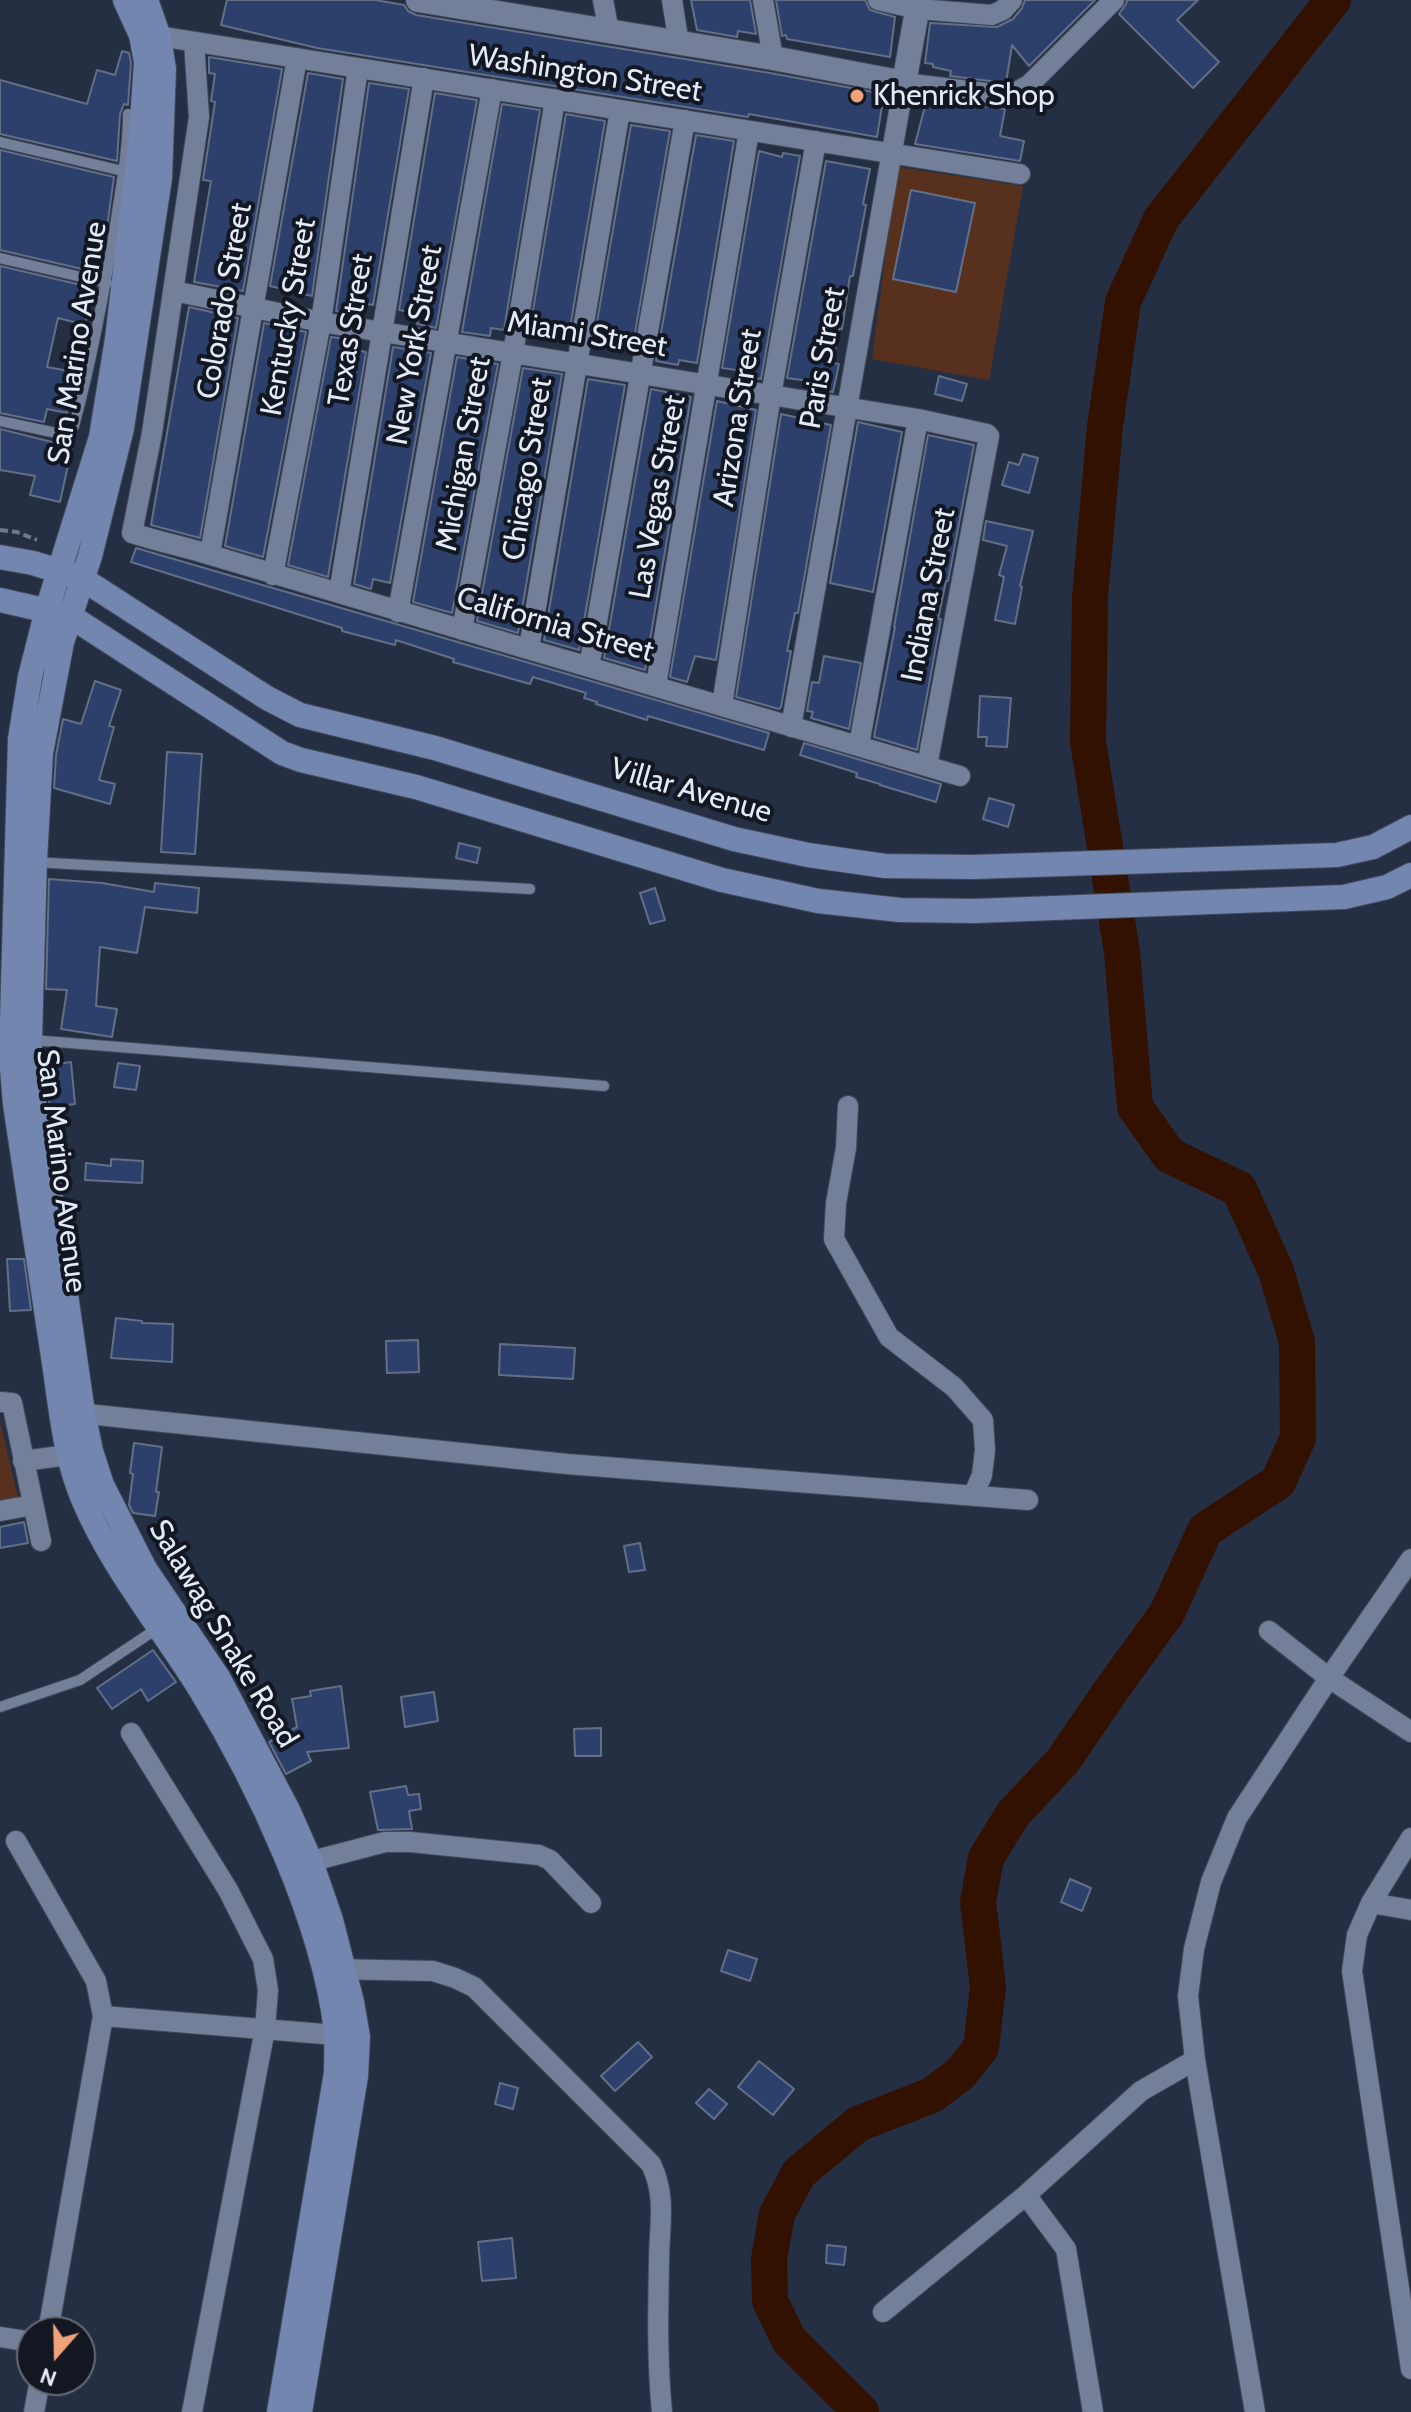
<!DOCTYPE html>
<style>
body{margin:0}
#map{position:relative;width:1411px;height:2412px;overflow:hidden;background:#252f44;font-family:Cabin,sans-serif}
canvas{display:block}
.north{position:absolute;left:16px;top:2316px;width:80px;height:80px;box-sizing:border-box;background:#131721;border:2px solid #666b77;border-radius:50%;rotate:200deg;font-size:22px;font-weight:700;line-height:32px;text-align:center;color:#e3eaf8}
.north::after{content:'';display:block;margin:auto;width:28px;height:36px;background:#f0a27a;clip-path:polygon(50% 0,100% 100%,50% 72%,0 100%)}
</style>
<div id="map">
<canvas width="1411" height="2412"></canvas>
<div class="north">N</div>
</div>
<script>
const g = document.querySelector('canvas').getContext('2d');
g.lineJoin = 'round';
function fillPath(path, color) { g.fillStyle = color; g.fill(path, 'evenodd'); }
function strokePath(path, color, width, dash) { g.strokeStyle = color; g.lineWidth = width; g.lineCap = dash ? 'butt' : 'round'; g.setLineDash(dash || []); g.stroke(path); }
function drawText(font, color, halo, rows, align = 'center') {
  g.font = font + ' Cabin,sans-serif'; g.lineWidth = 8; g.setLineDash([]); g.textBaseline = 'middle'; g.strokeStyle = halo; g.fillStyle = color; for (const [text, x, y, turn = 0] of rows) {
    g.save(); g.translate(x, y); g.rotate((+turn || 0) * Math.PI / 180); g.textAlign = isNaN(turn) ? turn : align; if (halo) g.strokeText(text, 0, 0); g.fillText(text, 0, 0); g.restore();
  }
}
const green = new Path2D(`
 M 897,167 L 1023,186 L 989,380 L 872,359 Z
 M 0,1422 L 19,1501 L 0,1504 Z`);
const river = new Path2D(`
 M 861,2412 L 789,2340 L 770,2301 L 769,2259 L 777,2214 L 799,2173 L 858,2124 L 932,2095 L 960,2074 L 981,2048 L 988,1987 L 978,1902 L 986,1858 L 1013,1814 L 1062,1762 L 1112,1689 L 1167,1613 L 1205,1530 L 1278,1482 L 1298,1438 L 1297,1342 L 1276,1271 L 1239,1189 L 1169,1155 L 1135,1107 L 1122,952 L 1088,742 L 1090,597 L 1105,426 L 1123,302 L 1161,219 L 1333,0`);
const building = new Path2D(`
 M 227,0 L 375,0 L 404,5 L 408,11 L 416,15 L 770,73 L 884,94 L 877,137 L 749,114 L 748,117 L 317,48 L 221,25 Z
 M 691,0 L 750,0 L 756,34 L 738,31 L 737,37 L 697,30 Z
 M 776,0 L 865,0 L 870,10 L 895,17 L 890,57 L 787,39 L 786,35 L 782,36 Z
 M 1025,0 L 1095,0 L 1029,66 L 1012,45 L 1006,83 L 950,76 L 951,71 L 933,67 L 933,64 L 925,63 L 930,23 L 997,27 L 1013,19 L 1022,8 Z
 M 1127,0 L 1198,0 L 1177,20 L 1219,62 L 1193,88 L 1119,14 L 1126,4 Z
 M 122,51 L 129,53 L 131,63 L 128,105 L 124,104 L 120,114 L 117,161 L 0,134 L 0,80 L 87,104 L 97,70 L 115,75 Z
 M 209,57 L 282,69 L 243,291 L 194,282 L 211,181 L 203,180 L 215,102 L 211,101 L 215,74 L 209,73 Z
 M 308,73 L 343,79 L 312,296 L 270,286 Z
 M 369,83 L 409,89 L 373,305 L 354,302 L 350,314 L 336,311 Z
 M 435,93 L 477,100 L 436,328 L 417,324 L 419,314 L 399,310 Z
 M 927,99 L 1005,109 L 1000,136 L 1024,141 L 1020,161 L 915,144 Z
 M 502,104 L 540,110 L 504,330 L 491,328 L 490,336 L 462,332 Z
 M 566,114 L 605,121 L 568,340 L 529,334 Z
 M 631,125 L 670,131 L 632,350 L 593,345 Z
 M 696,135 L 734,141 L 697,363 L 679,360 L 678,365 L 656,361 Z
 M 0,150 L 114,177 L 108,220 L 95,272 L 0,250 Z
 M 759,151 L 782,157 L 783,153 L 800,156 L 761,379 L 743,376 L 744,371 L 722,368 Z
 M 826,161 L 870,169 L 863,204 L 866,205 L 853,276 L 850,276 L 842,329 L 839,329 L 833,363 L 839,364 L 833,392 L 808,388 L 809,381 L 787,378 Z
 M 911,190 L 975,203 L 956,292 L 893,279 Z
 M 0,266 L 94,288 L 85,325 L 58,318 L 47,367 L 74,372 L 67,413 L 47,409 L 44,422 L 0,413 Z
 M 189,307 L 238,318 L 200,538 L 151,525 Z
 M 264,323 L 306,332 L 263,557 L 225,546 Z
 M 331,337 L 346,339 L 344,348 L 366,352 L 328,577 L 288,565 Z
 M 393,347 L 431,353 L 390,583 L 373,579 L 371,589 L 354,584 Z
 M 457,357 L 498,364 L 452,613 L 413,602 Z
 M 523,368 L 562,374 L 518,633 L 477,621 Z
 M 939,376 L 967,384 L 962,401 L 935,394 Z
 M 588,379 L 625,385 L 579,650 L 544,640 Z
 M 651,389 L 691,397 L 645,670 L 604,658 Z
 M 717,401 L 756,410 L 716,660 L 695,656 L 687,682 L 670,677 Z
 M 781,414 L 831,425 L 798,613 L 795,613 L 787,651 L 791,651 L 781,707 L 779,709 L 736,697 Z
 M 858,422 L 902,432 L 873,592 L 830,583 Z
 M 0,429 L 72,447 L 60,502 L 30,495 L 35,476 L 0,470 Z
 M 928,435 L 974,445 L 948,581 L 946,581 L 938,619 L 941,619 L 917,750 L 874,737 L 895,627 L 894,627 Z
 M 1023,454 L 1038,458 L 1029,493 L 1002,485 L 1009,462 L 1019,465 Z
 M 986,521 L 1033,531 L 1020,586 L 1022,587 L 1015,624 L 995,620 L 1004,577 L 999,575 L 1007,546 L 983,540 Z
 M 136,548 L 769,733 L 764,750 L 648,716 L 647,720 L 596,704 L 597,702 L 584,698 L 586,693 L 533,677 L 530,684 L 453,662 L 454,659 L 396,640 L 395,645 L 342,631 L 342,628 L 131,562 Z
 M 824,656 L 861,663 L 849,729 L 811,718 L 813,712 L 807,711 L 812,682 L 819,683 Z
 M 95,681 L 121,690 L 109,726 L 114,727 L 99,780 L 115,784 L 110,804 L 54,788 L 56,755 L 63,719 L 81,724 Z
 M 980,696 L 1011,698 L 1007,747 L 986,746 L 987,737 L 978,737 Z
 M 804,743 L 941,784 L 936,802 L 880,785 L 880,784 L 856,777 L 857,773 L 800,755 Z
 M 167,752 L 202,754 L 195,854 L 161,852 Z
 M 989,798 L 1014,805 L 1008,827 L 983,819 Z
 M 459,843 L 480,848 L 477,863 L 456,858 Z
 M 49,879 L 102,883 L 154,892 L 155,883 L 199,888 L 197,913 L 145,907 L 137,953 L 100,947 L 96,1006 L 117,1009 L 112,1037 L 61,1029 L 67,990 L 46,989 Z
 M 655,888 L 665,920 L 650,924 L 640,893 Z
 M 71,1062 L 75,1104 L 50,1107 L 44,1066 Z
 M 118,1063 L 140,1066 L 136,1090 L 114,1087 Z
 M 111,1159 L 143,1161 L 142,1183 L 85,1180 L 86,1163 L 111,1166 Z
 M 7,1259 L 24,1259 L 31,1310 L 10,1311 Z
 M 116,1318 L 142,1321 L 142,1323 L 173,1324 L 172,1362 L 111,1358 Z
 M 418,1340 L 419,1372 L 387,1373 L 386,1341 Z
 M 500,1344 L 575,1348 L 573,1379 L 499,1375 Z
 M 134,1443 L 162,1447 L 156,1492 L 159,1492 L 155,1516 L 133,1513 L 129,1505 L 133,1474 L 130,1473 Z
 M 24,1522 L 28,1543 L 0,1548 L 0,1527 Z
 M 640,1543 L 645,1570 L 629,1572 L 624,1546 Z
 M 153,1650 L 176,1682 L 148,1701 L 141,1689 L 112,1709 L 97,1688 Z
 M 341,1686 L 349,1748 L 307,1752 L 311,1761 L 286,1774 L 269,1742 L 297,1727 L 292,1699 L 311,1696 L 310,1691 Z
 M 434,1692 L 438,1721 L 405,1727 L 401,1697 Z
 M 601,1728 L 601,1756 L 575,1756 L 574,1729 Z
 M 406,1786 L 408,1795 L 419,1794 L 421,1809 L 409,1811 L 412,1829 L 378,1830 L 370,1792 Z
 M 1070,1879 L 1091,1888 L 1082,1911 L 1061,1902 Z
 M 728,1950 L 757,1959 L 750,1981 L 721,1971 Z
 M 638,2042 L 652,2057 L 615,2091 L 601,2076 Z
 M 759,2061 L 794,2089 L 773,2115 L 738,2087 Z
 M 500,2083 L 518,2088 L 513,2109 L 495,2104 Z
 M 709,2089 L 727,2104 L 714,2119 L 696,2103 Z
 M 512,2238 L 516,2278 L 482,2281 L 478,2242 Z
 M 827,2245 L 846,2247 L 844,2265 L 826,2263 Z`);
const path = new Path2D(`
 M 0,530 L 17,532 L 37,540`);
const service = new Path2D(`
 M 0,142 L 127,172
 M 0,258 L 107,283
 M 0,421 L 61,434 L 68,432 L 74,426 C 93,356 106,285 117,213 C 122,180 128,147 128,114
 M 37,860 L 50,863 L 530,889
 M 32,1040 L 604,1086
 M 0,1707 L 80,1680 L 158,1628`);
const minor = new Path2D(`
 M 603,0 L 609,32
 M 672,0 L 679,44
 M 763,0 L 773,58
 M 878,0 L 918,9 L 992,15 L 1003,10 L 1012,0
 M 147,36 L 171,38 L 1020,174
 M 194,42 L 199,117 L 152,433 L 132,533 C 159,542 187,547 214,556 C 462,631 712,702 960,776
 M 174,291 L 321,322 L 918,419 L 987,434 L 989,436 L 927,766
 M 210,554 L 297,58
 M 273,575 L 321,322 L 358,68
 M 339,593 L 424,78
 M 398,612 L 492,89
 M 462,630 L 513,353 L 555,100
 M 529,648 L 620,110
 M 589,667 L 685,120
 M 656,685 L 749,131
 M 722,705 L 771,395 L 816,141
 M 791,727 L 904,83 L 1009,96 L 1029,85 L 1114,0
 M 859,745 L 918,419
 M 848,1106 L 846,1148 L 836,1203 L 834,1239 L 889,1337 L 954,1387 L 983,1420 L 985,1450 L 982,1475 L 973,1496
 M 0,1402 L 12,1403 L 41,1541
 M 68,1412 L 567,1464 L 1028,1500
 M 23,1461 L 83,1453
 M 0,1511 L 33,1505
 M 1269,1631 L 1329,1678 L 1411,1732
 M 131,1733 L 228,1890 L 263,1959 L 268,1990 L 265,2029 L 192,2412
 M 1411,1838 L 1371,1903 L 1357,1935 L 1352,1971 L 1411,2369
 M 16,1841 L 96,1981 L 103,2016 L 48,2332
 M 297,1865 L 385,1842 L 410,1842 L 539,1855 L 550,1860 L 591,1903
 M 1371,1903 L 1411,1910
 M 330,1969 L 433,1971 L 455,1978 L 474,1987 L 651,2164 C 667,2197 659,2226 659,2262 C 658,2312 657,2362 662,2412
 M 103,2016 L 336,2035
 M 1026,2195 L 1066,2249 L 1093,2412
 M 883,2312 L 1026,2195 L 1141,2091 L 1195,2060
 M 0,2337 L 32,2342
 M 34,2412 L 40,2380
 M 1255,2412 L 1195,2060 L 1188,1996 L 1194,1949 L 1211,1882 L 1237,1818 L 1329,1678 L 1411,1559`);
const tertiary = new Path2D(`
 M 418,0 L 773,58 L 904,83 L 919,0`);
const secondary = new Path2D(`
 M 125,0 L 141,35 L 146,62 L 141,136 L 117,339 L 101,437 L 47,610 L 30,677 L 20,739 L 11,1056 L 15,1104 C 28,1186 40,1268 52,1350 C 60,1399 63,1452 83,1499 C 112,1568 161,1626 200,1689 C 258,1784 323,1920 336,2031 C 337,2045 336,2059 336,2073 L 279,2412
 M 146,0 L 159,37 L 164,69 L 160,178 L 122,428 L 90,556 L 62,642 L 41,753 L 35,860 L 29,1075 L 58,1239 L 83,1413 L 91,1451 L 102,1485 L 145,1569 L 219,1679 L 288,1810 L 311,1862 L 331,1920 L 352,2002 L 358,2037 L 356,2076 L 300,2412
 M 0,557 L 33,563 L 81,578 L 267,698 L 300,715 L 435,748 L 734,839 L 808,855 L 885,866 L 973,867 L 1337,855 L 1373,847 L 1411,827
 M 0,600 L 70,616 L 282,753 L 301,760 L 416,787 L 722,880 L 818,901 L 900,910 L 975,911 L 1344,897 L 1387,887 L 1411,875`);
const markers = [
 [857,96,8,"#f0a27a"]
];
const streetNames = [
 ["Washington Street",585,74,9],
 ["Colorado Street",225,301,-80],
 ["Kentucky Street",289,317,-80],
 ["Texas Street",351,330,-81],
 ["Miami Street",587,335,9],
 ["San Marino Avenue",78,343,-81],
 ["New York Street",415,345,-80],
 ["Paris Street",823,358,-80],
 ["Arizona Street",738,418,-81],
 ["Michigan Street",464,454,-80],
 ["Chicago Street",528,469,-81],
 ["Las Vegas Street",658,497,-80],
 ["Indiana Street",929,595,-79],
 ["California Street",555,625,16],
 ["Villar Avenue",691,791,16],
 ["San Marino Avenue",61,1171,83],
 ["Salawag Snake Road",223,1634,59]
];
const poiNames = [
 ["Khenrick Shop",873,96]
];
fillPath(green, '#57311d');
strokePath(river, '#310', 36);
fillPath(building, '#2d406c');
strokePath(building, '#636f87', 2);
strokePath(service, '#414a5b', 12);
strokePath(minor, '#414a5b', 22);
strokePath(tertiary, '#414a5b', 26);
strokePath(secondary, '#414a5b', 26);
strokePath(path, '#70798b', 4, [8, 4]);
strokePath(service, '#748099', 10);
strokePath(minor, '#748099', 20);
strokePath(tertiary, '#748099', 24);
strokePath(secondary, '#7386b0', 24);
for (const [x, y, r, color] of markers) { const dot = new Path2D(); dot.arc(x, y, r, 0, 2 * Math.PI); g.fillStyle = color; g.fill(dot); strokePath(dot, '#131721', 3); }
drawText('30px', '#e3eaf8', '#131721', streetNames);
drawText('30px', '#e3eaf8', '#131721', poiNames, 'left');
</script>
